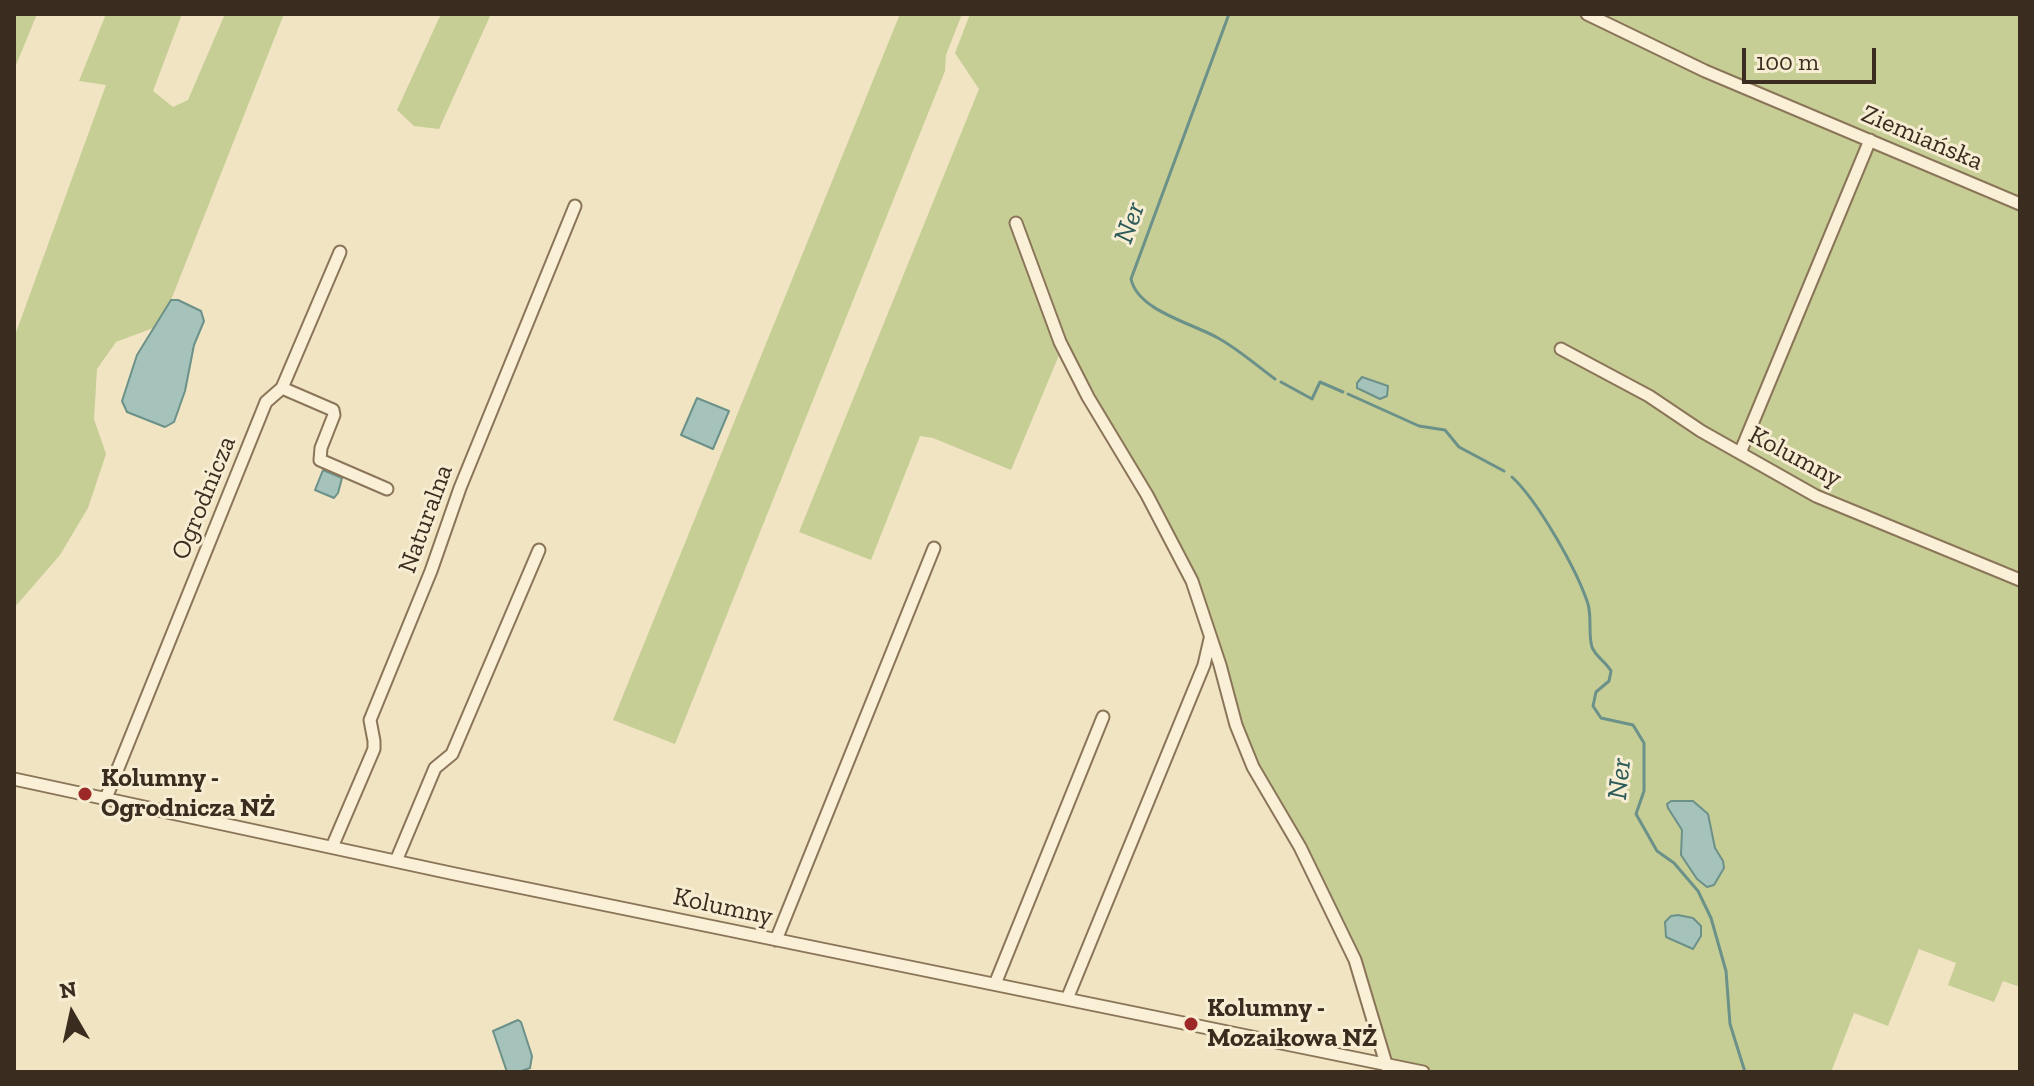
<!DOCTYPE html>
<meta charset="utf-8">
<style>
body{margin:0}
#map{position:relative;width:2034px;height:1086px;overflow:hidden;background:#f0e4c3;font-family:"Zilla Slab",serif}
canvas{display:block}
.frame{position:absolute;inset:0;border:16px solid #3a2c1e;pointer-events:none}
.north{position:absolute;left:32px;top:974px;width:80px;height:80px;-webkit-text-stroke:6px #f7edd3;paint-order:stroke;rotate:351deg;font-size:22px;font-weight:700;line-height:32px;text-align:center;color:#3a2c1e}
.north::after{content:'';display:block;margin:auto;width:28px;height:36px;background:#3a2c1e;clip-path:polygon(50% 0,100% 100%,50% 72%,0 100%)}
.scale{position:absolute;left:1742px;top:48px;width:134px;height:36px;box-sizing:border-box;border:4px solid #3a2c1e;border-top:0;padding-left:10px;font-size:24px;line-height:28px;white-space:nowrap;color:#3a2c1e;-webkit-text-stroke:6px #f7edd3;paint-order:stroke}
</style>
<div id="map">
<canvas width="2034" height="1086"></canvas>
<div class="frame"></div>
<div class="north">N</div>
<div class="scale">100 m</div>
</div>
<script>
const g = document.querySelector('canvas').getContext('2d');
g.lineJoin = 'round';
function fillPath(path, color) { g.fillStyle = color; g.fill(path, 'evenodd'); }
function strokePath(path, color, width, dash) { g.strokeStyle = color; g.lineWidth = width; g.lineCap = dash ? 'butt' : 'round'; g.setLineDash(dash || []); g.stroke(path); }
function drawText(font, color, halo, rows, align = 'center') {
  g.font = font + ' "Zilla Slab",serif'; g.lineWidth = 6; g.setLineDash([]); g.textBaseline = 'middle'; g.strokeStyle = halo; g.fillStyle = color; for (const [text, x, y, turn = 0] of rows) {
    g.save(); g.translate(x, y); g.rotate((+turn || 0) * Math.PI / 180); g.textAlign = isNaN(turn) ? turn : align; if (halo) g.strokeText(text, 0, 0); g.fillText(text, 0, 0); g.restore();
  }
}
const green = new Path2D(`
 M 14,14 L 37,14 L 14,70 Z
 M 106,14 L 182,14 L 153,91 L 173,107 L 188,100 L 225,14 L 284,14 L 171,300 L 153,328 L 116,342 L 97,369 L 94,419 L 106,454 L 88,508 L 60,555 L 14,608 L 14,338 L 106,85 L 79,81 Z
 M 441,14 L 491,14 L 439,129 L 414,126 L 397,110 Z
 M 900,14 L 962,14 L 946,55 L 945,71 L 675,744 L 613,720 Z
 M 970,14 L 2020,14 L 2020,987 L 2003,981 L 1994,1002 L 1948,985 L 1956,963 L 1919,949 L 1888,1026 L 1854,1013 L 1831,1072 L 1395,1072 L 1383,1054 L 1361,974 L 1249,753 L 1197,593 L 1062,348 L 1011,470 L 933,438 L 920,436 L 871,560 L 799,532 L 979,89 L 955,53 Z`);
const water = new Path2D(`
 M 171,300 L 178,300 L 201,311 L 204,321 L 194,345 L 185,391 L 174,422 L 165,427 L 127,412 L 122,401 L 137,355 Z
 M 1362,377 L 1388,386 L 1387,396 L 1380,399 L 1357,388 L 1357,383 Z
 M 697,398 L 729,411 L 713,449 L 681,435 Z
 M 323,470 L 342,478 L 338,493 L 334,498 L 315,490 Z
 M 1671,801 L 1693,801 L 1708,814 L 1715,848 L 1723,861 L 1724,868 L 1714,885 L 1707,887 L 1697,879 L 1681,855 L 1682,830 L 1668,808 L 1667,804 Z
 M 1678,915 L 1693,918 L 1701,926 L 1701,936 L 1693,949 L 1666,937 L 1665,922 L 1671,916 Z
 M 518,1020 L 521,1022 L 532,1056 L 530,1068 L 519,1072 L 507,1072 L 493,1031 Z`);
const stream = new Path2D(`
 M 1229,14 L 1131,279 C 1138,311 1192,323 1218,338 C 1238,349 1256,365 1275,379
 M 1281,382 L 1312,399 L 1320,382 L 1343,392
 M 1348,394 L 1419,426 L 1445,430 L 1459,447 L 1504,471
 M 1512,477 C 1538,501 1577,570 1588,604 C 1592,618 1588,634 1592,647 C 1595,656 1606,662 1611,671 L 1609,681 L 1596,692 L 1593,706 L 1601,718 L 1633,725 L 1644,743 L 1644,791 L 1636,814 L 1657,851 L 1674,863 L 1698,891 L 1711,918 L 1726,971 L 1730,1024 L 1745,1072`);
const minor = new Path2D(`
 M 1587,14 L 1705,71 L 2020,204
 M 1016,223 L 1060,342 L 1088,397 L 1147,495 L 1192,581 L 1220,665 L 1236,725 L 1253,767 L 1300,847 L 1355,960 L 1387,1067
 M 1561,349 L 1649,396 L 1701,431 L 1816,496 L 2020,580
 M 282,388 L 333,410 L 334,415 L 321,448 L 320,460 L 387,489
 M 1740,453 L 1870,140
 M 14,779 L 455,874 L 1423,1072
 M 106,798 L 266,402 L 282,388 L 340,252
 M 332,847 L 374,749 L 374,741 L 370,720 L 431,571 L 460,488 L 575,206
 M 396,861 L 435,768 L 452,754 L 539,550
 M 776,940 L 934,548
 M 995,984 L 1103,717
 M 1067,999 L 1204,665 L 1210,639`);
const markers = [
 [85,794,8,"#9c2927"],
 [1191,1024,8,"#9c2927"]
];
const streetNames = [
 ["Ziemiańska",1922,138,23],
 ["Kolumny",1795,457,28],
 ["Ogrodnicza",204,498,-68],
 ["Naturalna",426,519,-70],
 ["Kolumny",723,907,12]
];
const poiNames = [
 ["Kolumny -",101,779],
 ["Ogrodnicza NŻ",101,809],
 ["Kolumny -",1207,1009],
 ["Mozaikowa NŻ",1207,1039]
];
const waterNames = [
 ["Ner",1130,223,-70],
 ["Ner",1620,779,-84]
];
fillPath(green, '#c6ce96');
fillPath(water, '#a5c2bb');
strokePath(water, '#6b9189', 2);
strokePath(stream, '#6b9189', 3);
strokePath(minor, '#8b7559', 15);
strokePath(minor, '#faf0d7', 11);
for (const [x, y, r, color] of markers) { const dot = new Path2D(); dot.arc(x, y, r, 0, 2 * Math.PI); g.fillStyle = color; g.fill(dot); strokePath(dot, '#f7edd3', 3); }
drawText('26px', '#3a2c1e', '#f7edd3', streetNames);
drawText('bold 26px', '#3a2c1e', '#f7edd3', poiNames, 'left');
drawText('italic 28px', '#2c5a59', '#f7edd3', waterNames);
</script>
